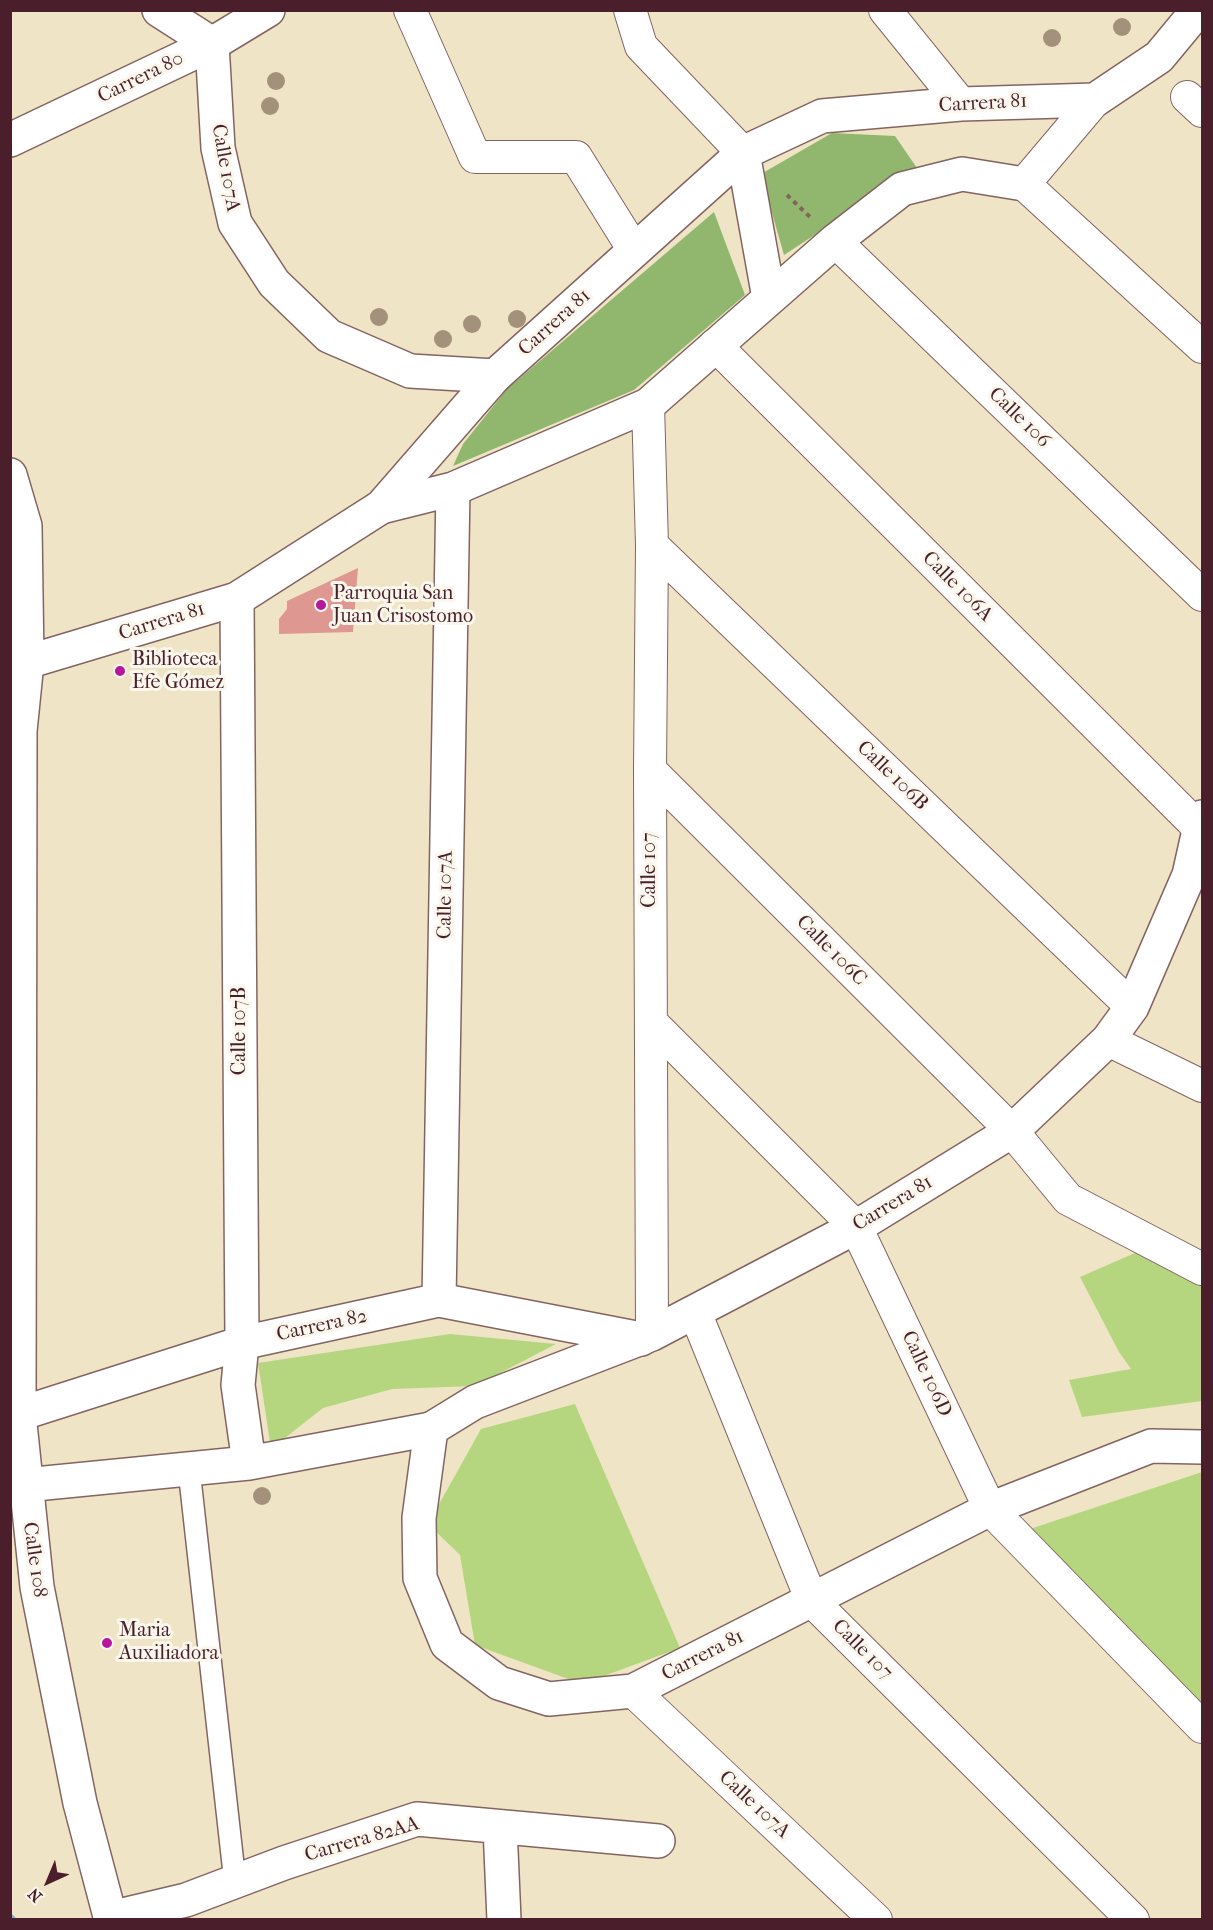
<!DOCTYPE html>
<meta charset="utf-8">
<style>
body{margin:0}
#map{position:relative;width:1213px;height:1930px;overflow:hidden;background:#efe4c6;font-family:"IM FELL French Canon",serif}
canvas{display:block}
.frame{position:absolute;inset:0;border:12px solid #4a1f2b;pointer-events:none}
.north{position:absolute;left:18px;top:1852px;width:60px;height:60px;-webkit-text-stroke:4px #fbf7ec;paint-order:stroke;rotate:224deg;font-size:16px;font-weight:700;line-height:24px;text-align:center;color:#4a1f2b}
.north::after{content:'';display:block;margin:auto;width:21px;height:27px;background:#4a1f2b;clip-path:polygon(50% 0,100% 100%,50% 72%,0 100%)}
</style>
<div id="map">
<canvas width="1213" height="1930"></canvas>
<div class="frame"></div>
<div class="north">N</div>
</div>
<script>
const g = document.querySelector('canvas').getContext('2d');
g.lineJoin = 'round';
function fillPath(path, color) { g.fillStyle = color; g.fill(path, 'evenodd'); }
function strokePath(path, color, width, dash) { g.strokeStyle = color; g.lineWidth = width; g.lineCap = dash ? 'butt' : 'round'; g.setLineDash(dash || []); g.stroke(path); }
function drawText(font, color, halo, rows, align = 'center') {
  g.font = font + ' "IM FELL French Canon",serif'; g.lineWidth = 6; g.setLineDash([]); g.textBaseline = 'middle'; g.strokeStyle = halo; g.fillStyle = color; for (const [text, x, y, turn = 0] of rows) {
    g.save(); g.translate(x, y); g.rotate((+turn || 0) * Math.PI / 180); g.textAlign = isNaN(turn) ? turn : align; if (halo) g.strokeText(text, 0, 0); g.fillText(text, 0, 0); g.restore();
  }
}
const green = new Path2D(`
 M 1144,1249 L 1202,1281 L 1202,1401 L 1082,1417 L 1069,1380 L 1131,1369 L 1119,1352 L 1080,1277 Z
 M 450,1334 L 556,1344 L 475,1386 L 392,1389 L 323,1408 L 271,1449 L 258,1363 Z
 M 575,1404 L 680,1648 L 582,1684 L 475,1645 L 460,1555 L 428,1524 L 481,1429 Z
 M 1202,1472 L 1202,1705 L 1027,1530 Z`);
const forest = new Path2D(`
 M 832,133 L 895,136 L 917,168 L 784,255 L 761,174 Z
 M 714,212 L 745,295 L 634,390 L 453,466 L 463,444 L 507,389 Z`);
const stream = new Path2D(`
 M 10,1919 L 11,1920`);
const building = new Path2D(`
 M 358,568 L 353,632 L 279,634 L 279,619 L 287,609 L 287,601 Z`);
const path = new Path2D(`
 M 787,195 L 810,217`);
const service = new Path2D(`
 M 189,1470 L 235,1882`);
const pedestrian = new Path2D(`
 M 410,10 L 475,157 L 576,157 L 634,250
 M 630,10 L 641,46 L 743,153
 M 885,10 L 961,104
 M 1187,97 L 1202,111
 M 1095,100 L 1024,184 L 1202,347
 M 835,241 L 1202,595
 M 715,345 L 1200,829
 M 648,405 L 652,545 L 650,770 L 652,1334
 M 652,545 L 1132,1007
 M 650,770 L 1012,1131 L 1068,1199 L 1202,1269
 M 651,1022 L 856,1227 L 990,1509 L 1202,1727
 M 1108,1040 L 1202,1086
 M 695,1312 L 812,1601 L 1133,1920
 M 633,1691 L 876,1920`);
const minor = new Path2D(`
 M 159,10 L 212,44 L 218,148 L 235,223 L 274,283 L 329,336 L 410,371 L 495,376
 M 743,153 L 769,298
 M 381,507 L 453,489 L 648,405 L 835,241 L 902,189 L 962,174 L 1024,184
 M 237,599 L 242,1343 L 238,1385 L 249,1463
 M 439,1300 L 453,489
 M 10,1417 L 242,1343 L 439,1300 L 641,1339
 M 25,1485 L 249,1463 L 431,1429
 M 500,1827 L 504,1920
 M 110,1918 L 186,1900 L 284,1863 L 417,1819 L 658,1841`);
const tertiary = new Path2D(`
 M 10,140 L 212,44 L 268,10
 M 10,475 L 25,526 L 27,662 L 20,731 L 19,1414 L 37,1587 L 80,1803 L 111,1920
 M 27,662 L 237,599 L 381,507 L 495,376 L 743,153 L 822,116 L 961,104 L 1095,100 L 1159,57 L 1198,10
 M 1202,817 L 1189,875 L 1132,1007 L 1108,1040 L 1012,1131 L 856,1227 L 652,1334 L 475,1402 L 431,1429 L 419,1518 L 420,1578 L 447,1644 L 499,1683 L 549,1699 L 633,1691 L 990,1509 L 1151,1446 L 1202,1447`);
const trees = [
 [1122,27],
 [1052,38],
 [276,81],
 [270,106],
 [379,317],
 [517,319],
 [472,324],
 [443,339],
 [262,1496]
];
const markers = [
 [321,605,6,"#b5179e"],
 [120,671,6,"#b5179e"],
 [107,1643,6,"#b5179e"]
];
const streetNames = [
 ["Carrera 80",141,78,-26],
 ["Carrera 81",983,104,-3],
 ["Calle 107A",225,168,80],
 ["Carrera 81",555,323,-42],
 ["Calle 106",1019,418,44],
 ["Calle 106A",957,587,45],
 ["Carrera 81",162,622,-17],
 ["Calle 106B",892,776,44],
 ["Calle 107",650,870,-90],
 ["Calle 107A",446,895,-89],
 ["Calle 106C",831,951,45],
 ["Calle 107B",240,1031,-90],
 ["Carrera 81",893,1204,-31],
 ["Carrera 82",322,1326,-12],
 ["Calle 106D",926,1374,65],
 ["Calle 108",34,1560,82],
 ["Calle 107",862,1650,45],
 ["Carrera 81",703,1656,-27],
 ["Calle 107A",754,1805,43],
 ["Carrera 82AA",362,1840,-16]
];
const poiNames = [
 ["Parroquia San",333,594],
 ["Juan Crisostomo",333,617],
 ["Biblioteca",132,660],
 ["Efe Gómez",132,683],
 ["Maria",119,1631],
 ["Auxiliadora",119,1654]
];
fillPath(green, '#b5d67e');
fillPath(forest, '#90b76d');
strokePath(stream, '#7bace6', 10);
fillPath(building, '#df9791');
strokePath(service, '#846461', 24);
strokePath(pedestrian, '#846461', 34);
strokePath(minor, '#846461', 36);
strokePath(tertiary, '#846461', 36);
strokePath(path, '#846461', 4, [4.5, 4.5]);
strokePath(service, '#fff', 21);
strokePath(pedestrian, '#fff', 32);
strokePath(minor, '#fff', 33);
strokePath(tertiary, '#fff', 33);
g.fillStyle = '#a3917c';
for (const [x, y] of trees) { g.beginPath(); g.arc(x, y, 9, 0, 2 * Math.PI); g.fill(); }
for (const [x, y, r, color] of markers) { const dot = new Path2D(); dot.arc(x, y, r, 0, 2 * Math.PI); g.fillStyle = color; g.fill(dot); strokePath(dot, '#fbf7ec', 2); }
drawText('20px', '#4a1f2b', '#fbf7ec', streetNames);
drawText('20px', '#4a1f2b', '#fbf7ec', poiNames, 'left');
</script>
